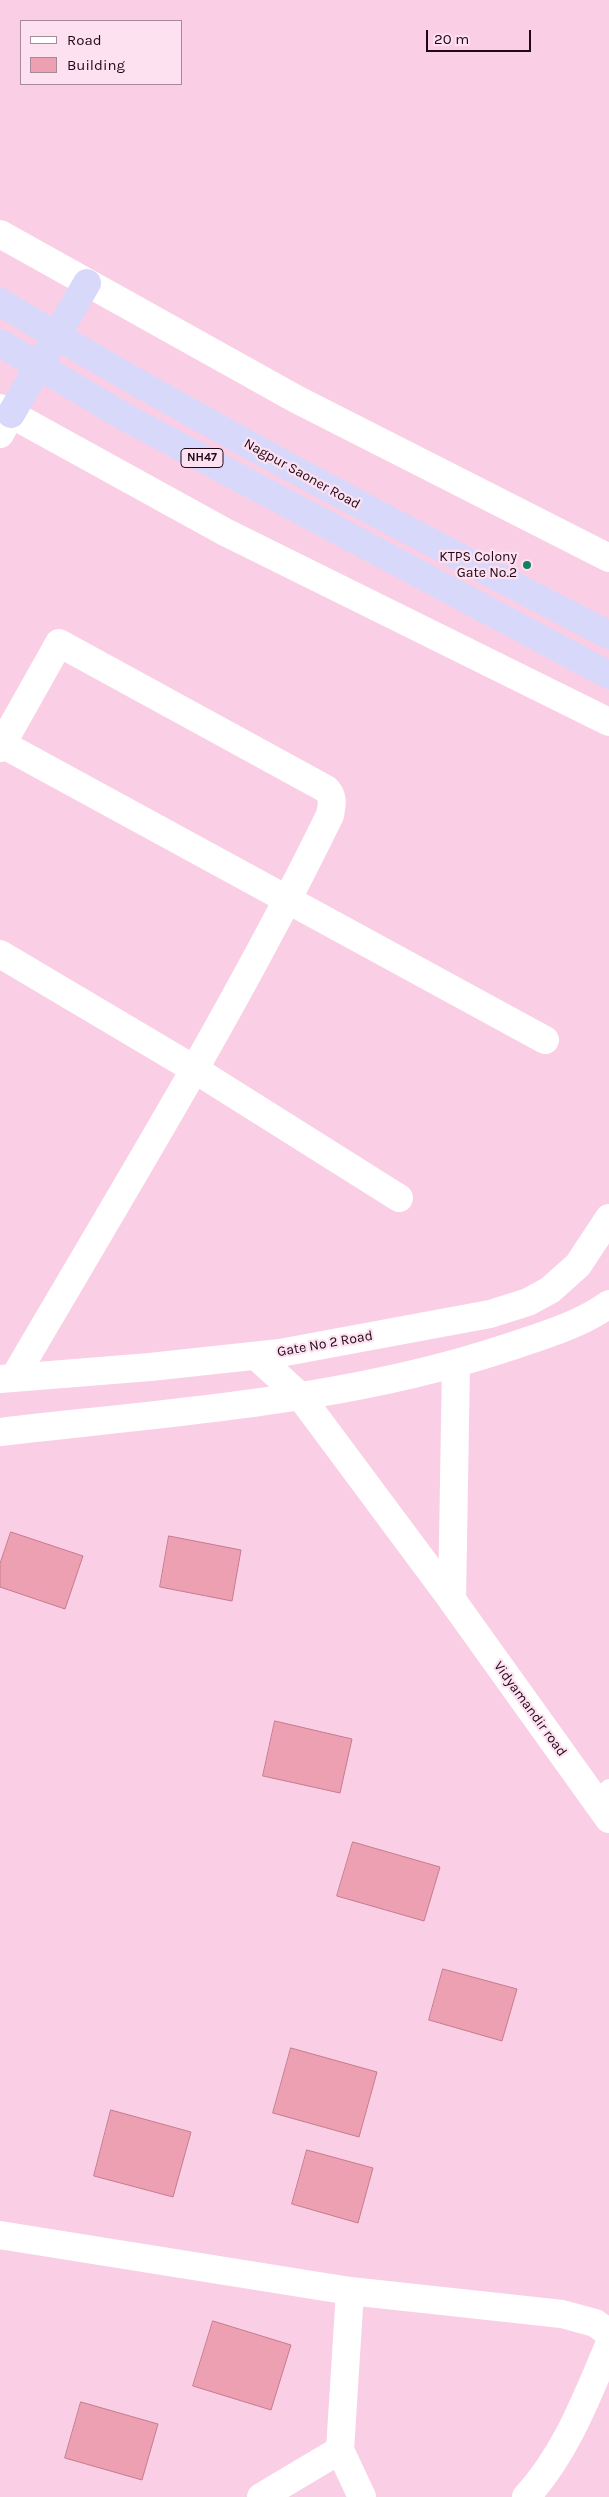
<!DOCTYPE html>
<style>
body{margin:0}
#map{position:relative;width:609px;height:2497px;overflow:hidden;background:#facfe6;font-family:Karla,sans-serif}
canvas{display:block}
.legend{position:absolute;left:20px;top:20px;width:162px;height:65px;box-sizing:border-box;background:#fee1f1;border:1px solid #a58a9a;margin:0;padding:6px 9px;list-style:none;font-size:15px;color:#200817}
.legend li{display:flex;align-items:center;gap:10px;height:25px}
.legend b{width:25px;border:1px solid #a58a9a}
.scale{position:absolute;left:426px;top:30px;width:105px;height:22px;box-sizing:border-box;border:2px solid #200817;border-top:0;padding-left:6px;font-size:15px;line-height:18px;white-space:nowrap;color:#200817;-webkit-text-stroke:4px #fee1f1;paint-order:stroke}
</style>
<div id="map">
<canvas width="609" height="2497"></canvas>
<ul class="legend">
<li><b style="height:6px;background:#fff"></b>Road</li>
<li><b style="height:14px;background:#eca0b1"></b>Building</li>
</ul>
<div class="scale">20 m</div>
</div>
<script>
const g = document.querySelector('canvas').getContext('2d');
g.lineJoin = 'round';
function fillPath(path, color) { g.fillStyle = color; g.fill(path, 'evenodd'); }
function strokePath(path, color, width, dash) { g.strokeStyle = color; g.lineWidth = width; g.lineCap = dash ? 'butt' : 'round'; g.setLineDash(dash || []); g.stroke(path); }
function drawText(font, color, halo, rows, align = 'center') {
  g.font = font + ' Karla,sans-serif'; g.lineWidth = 4.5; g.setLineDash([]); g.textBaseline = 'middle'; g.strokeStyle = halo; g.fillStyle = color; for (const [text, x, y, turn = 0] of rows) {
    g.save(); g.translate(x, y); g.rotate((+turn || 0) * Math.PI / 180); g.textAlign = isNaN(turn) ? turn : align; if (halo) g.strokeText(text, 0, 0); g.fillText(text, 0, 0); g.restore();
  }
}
const building = new Path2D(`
 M 11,1532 L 83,1556 L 65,1609 L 0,1587 L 0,1564 Z
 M 169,1536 L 241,1550 L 232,1601 L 160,1587 Z
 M 275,1721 L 352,1739 L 340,1793 L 263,1776 Z
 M 353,1842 L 440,1867 L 424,1921 L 337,1896 Z
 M 443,1969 L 517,1989 L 502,2041 L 429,2020 Z
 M 291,2048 L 377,2072 L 359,2137 L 273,2113 Z
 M 111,2110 L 191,2132 L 173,2197 L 94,2176 Z
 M 307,2150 L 373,2168 L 358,2223 L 292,2204 Z
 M 213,2321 L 291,2345 L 271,2410 L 193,2386 Z
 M 81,2402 L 158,2424 L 142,2480 L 65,2458 Z`);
const service = new Path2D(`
 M 597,1802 L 609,1788`);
const minor = new Path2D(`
 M 0,434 L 11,414
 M 2,744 L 545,1040
 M 0,748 L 59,643 L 326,789 C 334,797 332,804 330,815 C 236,1008 123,1191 15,1376
 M 0,954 L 194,1069 L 399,1198
 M 256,1356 L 301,1397 L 452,1600
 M 0,2235 L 350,2291 L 562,2314 L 595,2323 L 609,2333
 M 350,2291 L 340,2450 L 362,2497
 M 261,2497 L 340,2450
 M 526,2497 C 566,2453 586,2399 609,2345`);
const tertiary = new Path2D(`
 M 0,234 L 296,399 L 609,558
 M 0,408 L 225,532 L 609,722
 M 0,1379 L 150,1367 L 280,1353 L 490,1314 L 528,1302 L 550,1290 L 578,1265 L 609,1218
 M 0,1432 C 170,1412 345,1402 509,1347 C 542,1336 580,1325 609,1304`);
const secondary = new Path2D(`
 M 456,1364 L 452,1600 L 609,1819`);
const trunk = new Path2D(`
 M 0,302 C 198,422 403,528 609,635
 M 0,343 L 123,416 L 609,675
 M 11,414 L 87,283`);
const markers = [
 [527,565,5,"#13815d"]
];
const shields = [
 [202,458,42]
];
const shieldNames = [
 ["NH47",202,458]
];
const streetNames = [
 ["Nagpur Saoner Road",302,474,29],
 ["Gate No 2 Road",325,1344,-10],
 ["Vidyamandir road",530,1709,54]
];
const poiNames = [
 ["KTPS Colony",517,557],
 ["Gate No.2",517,573]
];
fillPath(building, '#eca0b1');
strokePath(building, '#c57b8d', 1);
strokePath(service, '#fff', 18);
strokePath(minor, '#fff', 28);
strokePath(tertiary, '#fff', 28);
strokePath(secondary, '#fff', 28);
strokePath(trunk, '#d8d8fa', 28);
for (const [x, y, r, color] of markers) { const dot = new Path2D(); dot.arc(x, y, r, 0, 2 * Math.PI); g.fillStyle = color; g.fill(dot); strokePath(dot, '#fee1f1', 2); }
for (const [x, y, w] of shields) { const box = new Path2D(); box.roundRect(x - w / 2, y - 9.5, w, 19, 4); g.fillStyle = '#fee1f1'; g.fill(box); strokePath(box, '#200817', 1); }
drawText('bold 12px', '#200817', null, shieldNames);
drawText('14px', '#200817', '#fee1f1', streetNames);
drawText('14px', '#200817', '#fee1f1', poiNames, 'right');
</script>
